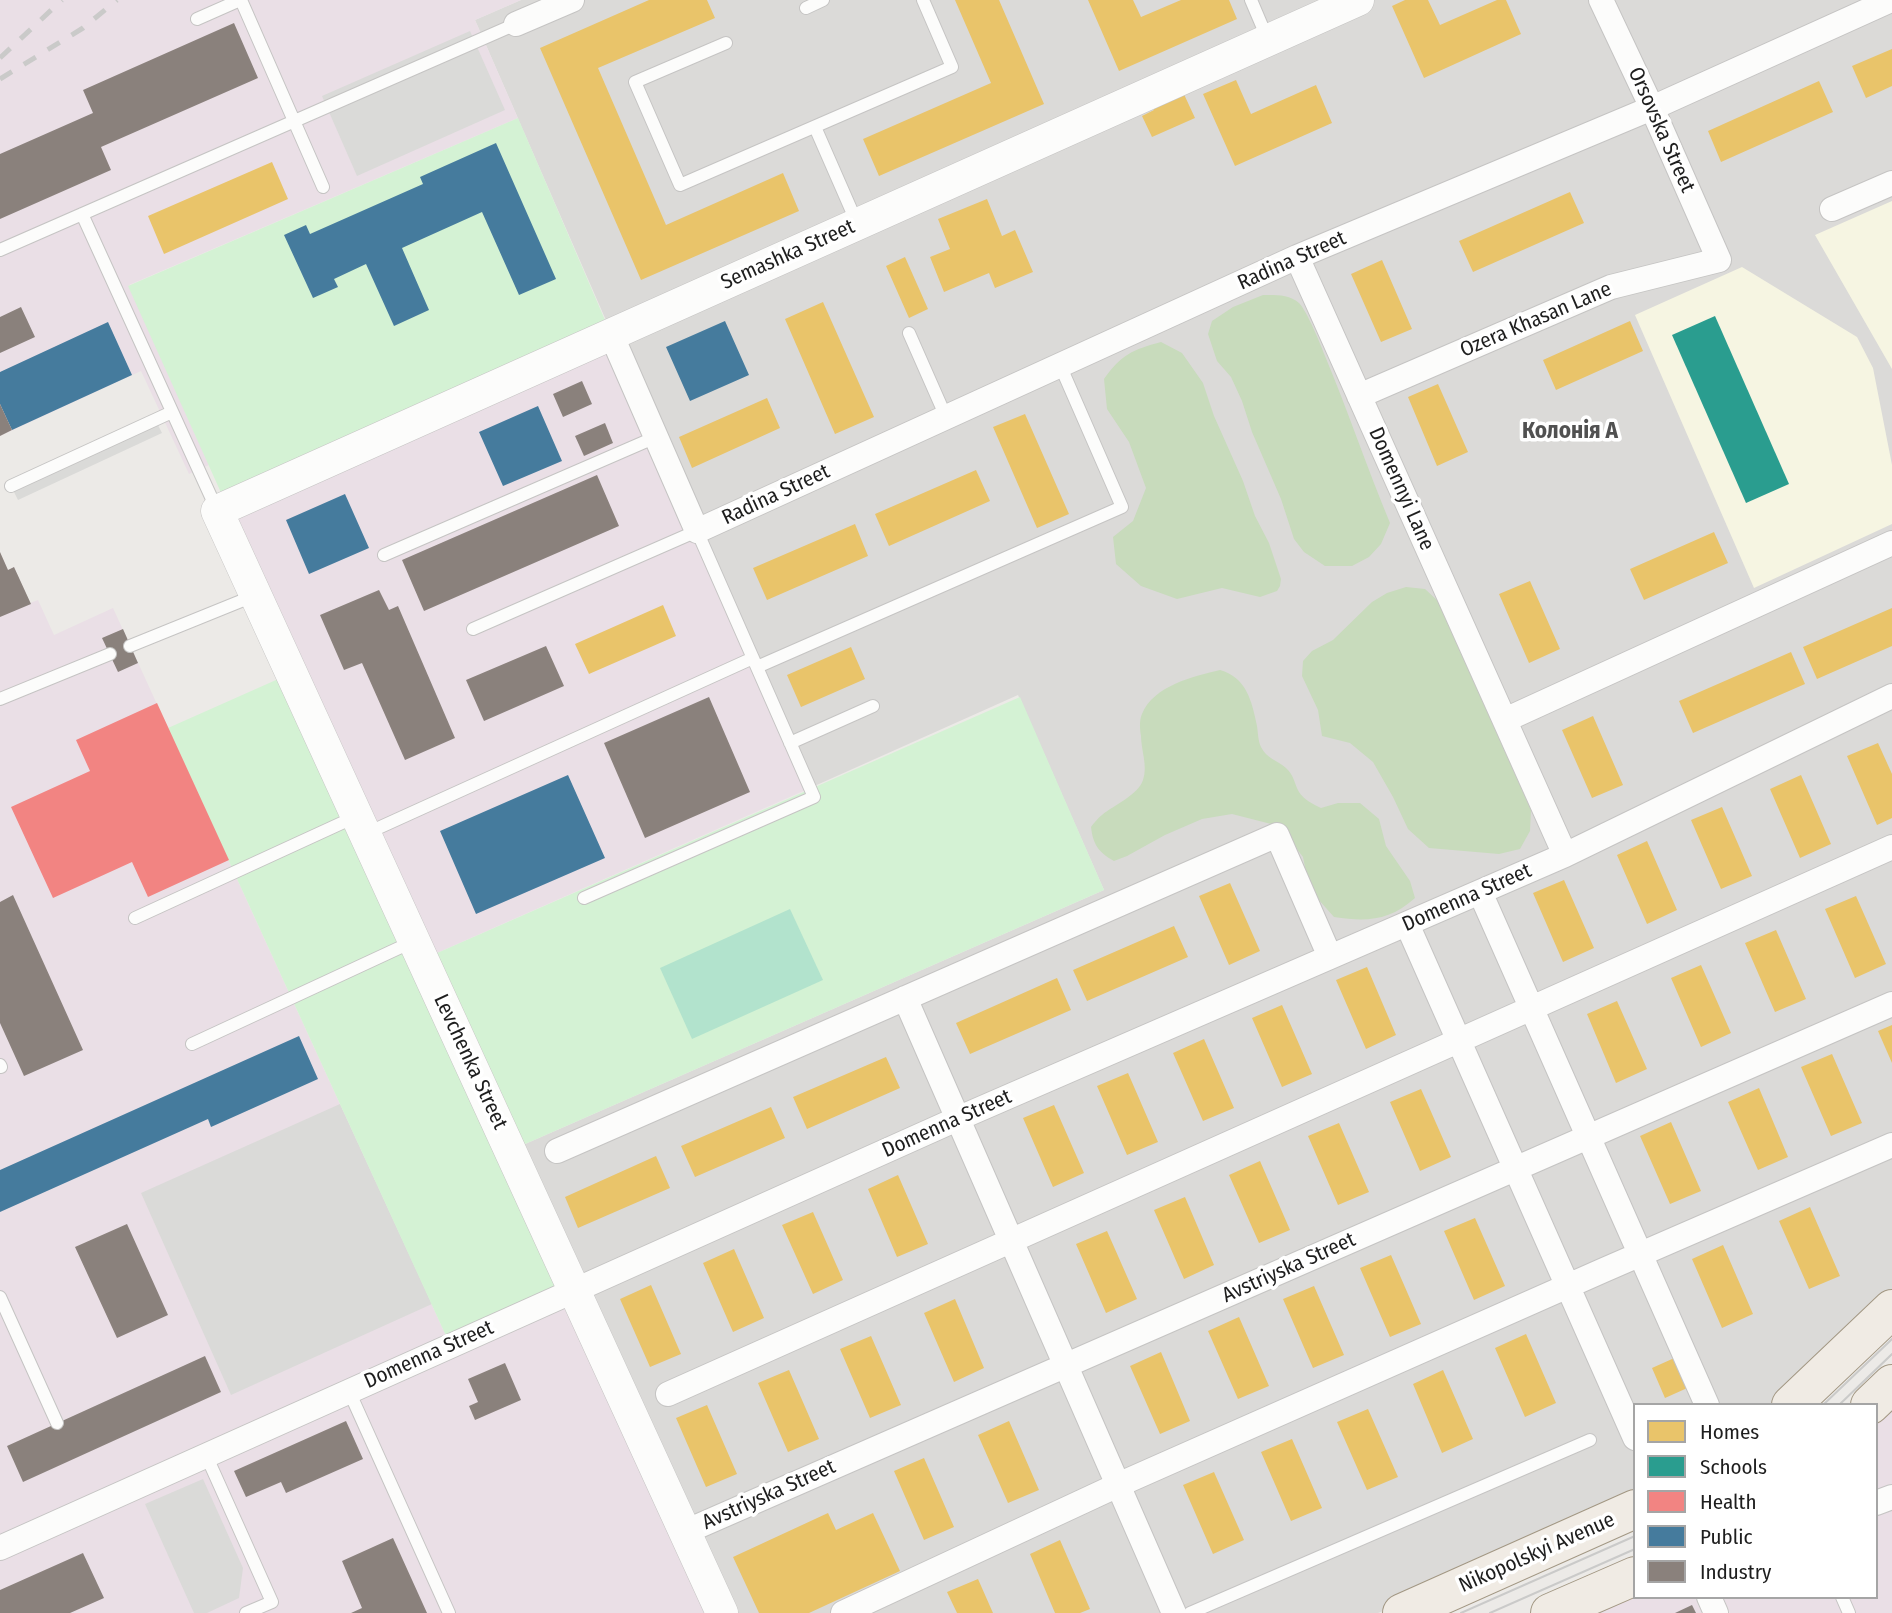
<!DOCTYPE html>
<meta charset="utf-8">
<style>
body{margin:0}
#map{position:relative;width:1892px;height:1613px;overflow:hidden;background:#eceae7;font-family:"Fira Sans Condensed",sans-serif}
canvas{display:block}
.legend{position:absolute;left:1633px;top:1403px;width:245px;height:196px;box-sizing:border-box;background:#fff;border:2px solid #a5a5a5;margin:0;padding:9px 12px;list-style:none;font-size:21px;color:#1e1e1e}
.legend li{display:flex;align-items:center;gap:14px;height:35px}
.legend b{width:35px;border:2px solid #a5a5a5}
</style>
<div id="map">
<canvas width="1892" height="1613"></canvas>
<ul class="legend">
<li><b style="height:19px;background:#e9c46a"></b>Homes</li>
<li><b style="height:19px;background:#2a9d8f"></b>Schools</li>
<li><b style="height:19px;background:#f28482"></b>Health</li>
<li><b style="height:19px;background:#457b9d"></b>Public</li>
<li><b style="height:19px;background:#8a817c"></b>Industry</li>
</ul>
</div>
<script>
const g = document.querySelector('canvas').getContext('2d');
g.lineJoin = 'round';
function fillPath(path, color) { g.fillStyle = color; g.fill(path, 'evenodd'); }
function strokePath(path, color, width, dash) { g.strokeStyle = color; g.lineWidth = width; g.lineCap = dash ? 'butt' : 'round'; g.setLineDash(dash || []); g.stroke(path); }
function drawText(font, color, halo, rows, align = 'center') {
  g.font = font + ' "Fira Sans Condensed",sans-serif'; g.lineWidth = 7; g.setLineDash([]); g.textBaseline = 'middle'; g.strokeStyle = halo; g.fillStyle = color; for (const [text, x, y, turn = 0] of rows) {
    g.save(); g.translate(x, y); g.rotate((+turn || 0) * Math.PI / 180); g.textAlign = isNaN(turn) ? turn : align; if (halo) g.strokeText(text, 0, 0); g.fillText(text, 0, 0); g.restore();
  }
}
const residential = new Path2D(`
 M 521,0 L 1892,0 L 1892,1298 L 1780,1405 L 1635,1405 L 1635,1501 L 1378,1613 L 729,1613 L 516,1148 L 1104,890 L 1018,695 L 810,788 L 475,20 Z`);
const industrial = new Path2D(`
 M 0,0 L 521,0 L 475,20 L 518,118 L 129,285 L 209,465 L 189,474 L 141,371 L 0,436 Z
 M 611,334 L 810,788 L 428,957 L 223,508 Z
 M 0,552 L 8,570 L 14,567 L 30,603 L 38,600 L 54,635 L 113,608 L 447,1338 L 0,1538 Z
 M 570,1300 L 714,1613 L 0,1613 L 0,1557 Z
 M 1892,1399 L 1892,1488 L 1876,1494 L 1876,1414 Z
 M 1892,1508 L 1892,1613 L 1730,1613 L 1723,1597 L 1876,1597 L 1876,1514 Z
 M 1635,1586 L 1635,1597 L 1695,1597 L 1702,1613 L 1575,1613 Z`);
const education = new Path2D(`
 M 1892,201 L 1892,369 L 1815,235 Z
 M 1742,267 L 1857,337 L 1873,368 L 1892,465 L 1892,524 L 1754,588 L 1635,315 Z`);
const religious = new Path2D(`
 M 470,31 L 505,110 L 357,176 L 322,96 Z
 M 155,419 L 162,433 L 18,500 L 11,486 Z
 M 340,1104 L 432,1304 L 231,1395 L 141,1193 Z
 M 203,1479 L 243,1568 L 239,1598 L 207,1613 L 194,1613 L 145,1504 Z`);
const forest = new Path2D(`
 M 1263,295 C 1275,295 1289,294 1299,303 C 1307,311 1321,345 1325,356 C 1348,411 1367,468 1390,523 L 1381,544 L 1369,557 L 1352,566 L 1325,566 L 1304,552 L 1294,539 L 1281,499 L 1252,432 L 1242,401 L 1231,377 L 1217,361 L 1208,334 L 1212,321 L 1233,307 Z
 M 1161,342 L 1182,353 L 1203,383 L 1214,416 L 1243,481 L 1255,516 L 1269,543 L 1281,579 L 1280,586 L 1277,591 L 1260,597 L 1222,588 L 1177,599 L 1141,586 L 1116,564 L 1113,537 L 1133,521 L 1146,488 L 1129,442 L 1107,409 L 1104,379 C 1122,354 1132,350 1161,342 Z
 M 1406,587 L 1425,589 L 1438,601 L 1531,810 L 1530,831 L 1520,849 L 1499,854 L 1429,848 L 1408,829 L 1393,797 L 1373,762 L 1350,743 L 1322,736 L 1318,710 L 1302,676 L 1303,661 L 1312,651 L 1333,640 L 1372,602 L 1387,593 Z
 M 1220,670 C 1246,677 1252,701 1257,726 C 1258,732 1258,741 1261,747 C 1267,759 1277,760 1286,768 C 1294,775 1294,783 1299,792 C 1304,800 1313,804 1321,808 L 1338,803 L 1360,803 L 1379,819 L 1386,846 L 1410,881 L 1415,898 C 1389,921 1367,922 1334,917 L 1318,899 L 1306,872 L 1303,857 L 1289,839 L 1275,825 L 1232,814 L 1202,819 L 1165,835 L 1127,856 L 1114,861 C 1098,852 1093,844 1091,827 C 1094,823 1098,818 1102,815 C 1114,805 1138,795 1143,780 C 1148,766 1141,750 1141,736 C 1140,730 1139,720 1142,714 C 1153,686 1194,676 1220,670 Z`);
const park = new Path2D(`
 M 518,118 L 611,334 L 227,506 L 128,286 Z
 M 285,676 L 564,1285 L 447,1338 L 168,728 Z
 M 1020,697 L 1104,890 L 516,1148 L 428,957 Z`);
const pitch = new Path2D(`
 M 790,909 L 823,980 L 692,1039 L 660,968 Z`);
const homes = new Path2D(`
 M 649,0 L 707,0 L 715,18 L 598,68 L 666,225 L 783,173 L 799,211 L 641,280 L 540,48 Z
 M 955,0 L 999,0 L 1044,104 L 879,176 L 863,139 L 991,83 Z
 M 1088,0 L 1133,0 L 1141,17 L 1181,0 L 1229,0 L 1237,19 L 1119,71 Z
 M 1405,0 L 1428,0 L 1440,25 L 1497,0 L 1506,0 L 1521,34 L 1424,78 L 1392,6 Z
 M 1892,49 L 1892,86 L 1866,98 L 1852,66 Z
 M 1236,80 L 1251,114 L 1316,85 L 1332,123 L 1235,166 L 1203,94 Z
 M 1819,81 L 1833,112 L 1721,162 L 1708,131 Z
 M 1182,90 L 1195,118 L 1152,137 L 1142,116 L 1154,110 L 1152,104 Z
 M 272,162 L 288,199 L 164,254 L 148,216 Z
 M 1570,192 L 1584,223 L 1473,272 L 1459,241 Z
 M 987,199 L 1002,236 L 1015,230 L 1033,272 L 995,288 L 989,273 L 944,292 L 930,257 L 950,249 L 938,219 Z
 M 905,257 L 928,309 L 909,318 L 886,266 Z
 M 1382,260 L 1412,329 L 1381,342 L 1351,274 Z
 M 823,302 L 874,417 L 835,434 L 785,319 Z
 M 1630,321 L 1643,351 L 1556,390 L 1543,360 Z
 M 1438,384 L 1468,452 L 1437,466 L 1408,397 Z
 M 767,398 L 780,428 L 692,468 L 679,437 Z
 M 1025,414 L 1069,514 L 1037,528 L 993,427 Z
 M 976,470 L 990,501 L 889,546 L 875,514 Z
 M 855,524 L 868,556 L 767,600 L 753,568 Z
 M 1714,532 L 1728,563 L 1644,600 L 1630,569 Z
 M 1530,581 L 1560,649 L 1529,663 L 1499,594 Z
 M 663,605 L 676,636 L 589,674 L 575,644 Z
 M 1892,608 L 1892,646 L 1817,679 L 1803,647 Z
 M 851,647 L 865,679 L 801,707 L 787,675 Z
 M 1791,652 L 1805,684 L 1693,733 L 1679,701 Z
 M 1593,716 L 1623,785 L 1592,798 L 1562,730 Z
 M 1878,743 L 1892,774 L 1892,818 L 1877,825 L 1847,756 Z
 M 1801,775 L 1831,844 L 1800,858 L 1770,789 Z
 M 1722,807 L 1752,876 L 1721,889 L 1691,820 Z
 M 1647,841 L 1677,910 L 1647,924 L 1617,855 Z
 M 1564,880 L 1594,948 L 1563,962 L 1533,893 Z
 M 1230,883 L 1260,951 L 1229,965 L 1199,896 Z
 M 1856,896 L 1886,964 L 1855,978 L 1825,909 Z
 M 1174,926 L 1188,957 L 1087,1001 L 1073,970 Z
 M 1776,930 L 1806,999 L 1775,1012 L 1745,943 Z
 M 1701,965 L 1731,1033 L 1701,1047 L 1671,978 Z
 M 1367,967 L 1396,1035 L 1366,1049 L 1336,980 Z
 M 1057,978 L 1071,1010 L 970,1054 L 956,1023 Z
 M 1617,1001 L 1647,1069 L 1616,1083 L 1587,1014 Z
 M 1282,1005 L 1312,1074 L 1282,1087 L 1252,1018 Z
 M 1892,1025 L 1892,1063 L 1878,1031 Z
 M 1204,1039 L 1234,1108 L 1203,1121 L 1173,1053 Z
 M 1832,1054 L 1862,1123 L 1831,1136 L 1801,1067 Z
 M 886,1057 L 900,1088 L 807,1129 L 793,1097 Z
 M 1128,1073 L 1158,1142 L 1127,1155 L 1097,1086 Z
 M 1759,1088 L 1788,1157 L 1758,1170 L 1728,1102 Z
 M 1421,1089 L 1451,1157 L 1420,1171 L 1390,1102 Z
 M 1054,1105 L 1084,1173 L 1053,1187 L 1023,1118 Z
 M 771,1107 L 785,1138 L 695,1177 L 681,1146 Z
 M 1671,1122 L 1701,1191 L 1670,1204 L 1640,1136 Z
 M 1339,1123 L 1369,1192 L 1338,1205 L 1308,1136 Z
 M 656,1156 L 670,1188 L 578,1228 L 565,1197 Z
 M 1260,1161 L 1290,1230 L 1259,1243 L 1229,1175 Z
 M 898,1175 L 928,1244 L 897,1257 L 868,1189 Z
 M 1185,1197 L 1214,1265 L 1184,1279 L 1154,1210 Z
 M 1810,1207 L 1840,1276 L 1809,1289 L 1779,1221 Z
 M 813,1212 L 843,1280 L 813,1294 L 782,1225 Z
 M 1475,1218 L 1505,1286 L 1474,1300 L 1444,1231 Z
 M 1107,1231 L 1137,1299 L 1106,1313 L 1076,1244 Z
 M 1723,1245 L 1753,1314 L 1722,1328 L 1692,1259 Z
 M 734,1249 L 764,1318 L 733,1332 L 703,1263 Z
 M 1391,1255 L 1421,1324 L 1390,1337 L 1360,1268 Z
 M 651,1285 L 681,1354 L 650,1367 L 620,1299 Z
 M 1314,1286 L 1344,1355 L 1313,1368 L 1283,1299 Z
 M 955,1299 L 984,1368 L 954,1382 L 924,1313 Z
 M 1239,1317 L 1269,1386 L 1238,1399 L 1208,1331 Z
 M 1526,1334 L 1556,1403 L 1525,1417 L 1495,1348 Z
 M 871,1336 L 901,1405 L 870,1418 L 840,1349 Z
 M 1161,1352 L 1190,1421 L 1160,1434 L 1130,1366 Z
 M 1681,1355 L 1694,1385 L 1665,1398 L 1652,1368 Z
 M 789,1370 L 819,1439 L 788,1452 L 758,1383 Z
 M 1443,1370 L 1473,1439 L 1442,1453 L 1413,1384 Z
 M 707,1405 L 737,1474 L 706,1487 L 676,1418 Z
 M 1368,1409 L 1398,1477 L 1367,1490 L 1337,1422 Z
 M 1009,1421 L 1039,1490 L 1008,1503 L 978,1435 Z
 M 1292,1439 L 1322,1508 L 1291,1521 L 1261,1452 Z
 M 924,1458 L 954,1527 L 924,1540 L 894,1471 Z
 M 1214,1472 L 1244,1540 L 1213,1554 L 1183,1485 Z
 M 828,1513 L 836,1530 L 873,1513 L 900,1571 L 809,1613 L 759,1613 L 733,1557 Z
 M 1060,1540 L 1090,1609 L 1080,1613 L 1055,1613 L 1030,1554 Z
 M 978,1579 L 993,1613 L 957,1613 L 947,1592 Z`);
const schools = new Path2D(`
 M 1715,316 L 1789,484 L 1746,503 L 1672,335 Z`);
const health = new Path2D(`
 M 157,703 L 229,860 L 148,897 L 132,862 L 53,898 L 11,807 L 90,771 L 76,740 Z`);
const public = new Path2D(`
 M 496,143 L 556,279 L 519,295 L 482,212 L 402,248 L 429,310 L 394,326 L 366,264 L 334,279 L 338,287 L 313,298 L 284,235 L 306,225 L 310,234 L 423,184 L 420,177 Z
 M 725,321 L 749,375 L 690,401 L 666,347 Z
 M 108,322 L 132,375 L 12,430 L 0,404 L 0,372 Z
 M 538,406 L 562,461 L 503,486 L 479,432 Z
 M 345,494 L 369,548 L 309,574 L 286,520 Z
 M 568,775 L 605,858 L 476,914 L 440,831 Z
 M 299,1036 L 318,1079 L 211,1127 L 208,1119 L 0,1212 L 0,1170 Z`);
const industry = new Path2D(`
 M 234,23 L 258,78 L 101,147 L 111,170 L 0,219 L 0,154 L 93,113 L 83,90 Z
 M 21,307 L 35,337 L 0,353 L 0,317 Z
 M 582,381 L 592,404 L 563,417 L 553,394 Z
 M 0,404 L 12,430 L 0,436 Z
 M 605,423 L 613,443 L 584,456 L 575,436 Z
 M 597,475 L 619,526 L 424,611 L 402,560 Z
 M 0,552 L 8,570 L 14,567 L 31,604 L 0,617 Z
 M 379,590 L 389,610 L 398,606 L 455,738 L 405,760 L 362,663 L 344,670 L 320,615 Z
 M 123,629 L 138,663 L 118,672 L 102,638 Z
 M 546,646 L 564,686 L 484,721 L 466,680 Z
 M 709,697 L 750,792 L 645,838 L 604,743 Z
 M 13,895 L 83,1050 L 24,1076 L 0,1023 L 0,902 Z
 M 127,1224 L 168,1315 L 117,1338 L 75,1247 Z
 M 205,1356 L 221,1392 L 23,1482 L 7,1446 Z
 M 505,1363 L 521,1400 L 475,1420 L 469,1406 L 478,1402 L 468,1379 Z
 M 346,1421 L 363,1459 L 286,1493 L 281,1482 L 246,1497 L 234,1471 Z
 M 393,1538 L 427,1613 L 351,1613 L 362,1608 L 342,1561 Z
 M 83,1553 L 104,1598 L 70,1613 L 0,1613 L 0,1590 Z
 M 1692,1605 L 1696,1613 L 1675,1613 Z`);
const service = new Path2D(`
 M 241,0 L 323,187
 M 1251,0 L 1268,40
 M 806,8 L 823,0
 M 197,19 L 240,0
 M 726,43 L 635,82 L 680,185 L 952,67 L 923,0
 M 815,127 L 857,223
 M 82,214 L 217,510
 M 0,250 L 516,24
 M 909,333 L 946,417
 M 11,486 L 172,412
 M 384,555 L 656,437
 M 473,629 L 697,531 L 814,797 L 584,898
 M 130,646 L 256,595
 M 757,667 L 1122,507 L 1060,365
 M 0,699 L 110,654
 M 790,743 L 873,706
 M 365,834 L 753,658
 M 135,918 L 357,816
 M 192,1044 L 414,941
 M 0,1065 L 1,1067
 M 0,1297 L 57,1423
 M 349,1391 L 449,1613
 M 206,1455 L 272,1602 L 246,1613
 M 1842,1597 L 1849,1613
 M 1190,1613 L 1590,1440`);
const minor = new Path2D(`
 M 516,24 L 572,0
 M 1832,209 L 1892,183
 M 1297,257 L 1565,855
 M 611,334 L 697,531 L 1297,257 L 1652,108 L 1891,0
 M 1359,396 L 1611,287 L 1719,260 L 1652,108 L 1601,0
 M 1505,720 L 1892,543
 M 1480,892 L 1707,1405
 M 1407,924 L 1635,1438
 M 905,998 L 1174,1613
 M 557,1151 L 1277,835 L 1330,957
 M 668,1394 L 1892,847
 M 1876,1503 L 1892,1497
 M 685,1532 L 1892,1004
 M 0,1548 L 957,1119 L 1565,855 L 1892,696
 M 1709,1597 L 1716,1613
 M 843,1613 L 1118,1485 L 1604,1270 L 1892,1145`);
const tertiary = new Path2D(`
 M 722,1613 L 217,511 L 1358,0`);
const primary = new Path2D(`
 M 1791,1405 L 1892,1309
 M 1870,1405 L 1892,1384
 M 1402,1613 L 1635,1509
 M 1550,1613 L 1635,1576`);
const tram = new Path2D(`
 M 1823,1405 L 1892,1339
 M 1839,1405 L 1892,1354
 M 1461,1613 L 1635,1536
 M 1490,1613 L 1635,1549`);
const rail = new Path2D(`
 M 0,58 L 62,0
 M 0,79 L 83,28 L 117,0`);
const streetNames = [
 ["Orsovska Street",1661,130,66],
 ["Semashka Street",788,255,-24],
 ["Radina Street",1292,261,-24],
 ["Ozera Khasan Lane",1536,320,-23],
 ["Domennyi Lane",1401,489,66],
 ["Radina Street",776,495,-25],
 ["Domenna Street",1467,898,-24],
 ["Levchenka Street",470,1062,65],
 ["Domenna Street",947,1124,-24],
 ["Avstriyska Street",1289,1268,-24],
 ["Domenna Street",429,1355,-24],
 ["Avstriyska Street",769,1495,-24],
 ["Nikopolskyi Avenue",1537,1553,-24]
];
const neighbourhoodNames = [
 ["Колонія А",1570,432]
];
fillPath(residential, '#dbdad8');
fillPath(industrial, '#eadfe6');
fillPath(education, '#f6f5e2');
fillPath(religious, '#dadad8');
fillPath(forest, '#c8dbbc');
fillPath(park, '#d4f2d4');
fillPath(pitch, '#b2e3cd');
fillPath(homes, '#e9c46a');
fillPath(schools, '#2a9d8f');
fillPath(health, '#f28482');
fillPath(public, '#457b9d');
fillPath(industry, '#8a817c');
strokePath(service, '#c5c4c3', 14);
strokePath(minor, '#c5c4c3', 26);
strokePath(tertiary, '#c5c4c3', 33);
strokePath(primary, '#a29783', 40);
strokePath(service, '#fcfcfb', 12);
strokePath(minor, '#fcfcfb', 24);
strokePath(tertiary, '#fcfcfb', 32);
strokePath(primary, '#f0ebe4', 38);
strokePath(tram, '#cacac9', 2);
strokePath(rail, '#cacac9', 5, [14, 14]);
drawText('21px', '#1e1e1e', '#fff', streetNames);
drawText('bold 23px', '#515151', '#fff', neighbourhoodNames);
</script>
